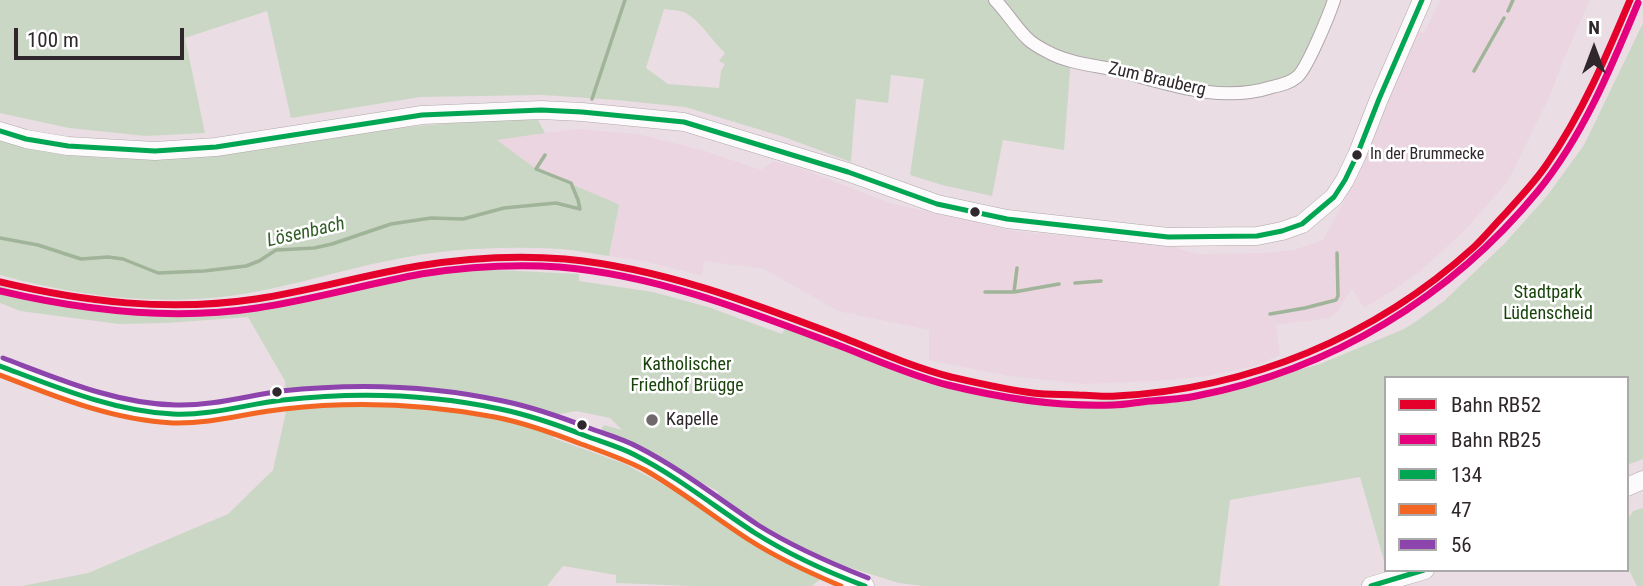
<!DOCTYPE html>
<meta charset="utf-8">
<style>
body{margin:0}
#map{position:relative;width:1643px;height:586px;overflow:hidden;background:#eadee4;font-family:"Roboto Condensed",sans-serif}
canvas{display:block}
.legend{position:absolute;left:1384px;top:376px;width:245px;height:196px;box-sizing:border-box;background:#fff;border:2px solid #aca9aa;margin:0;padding:9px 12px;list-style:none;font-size:21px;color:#2f272b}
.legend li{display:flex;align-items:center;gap:14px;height:35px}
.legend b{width:35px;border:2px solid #aca9aa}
.north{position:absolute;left:1559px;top:14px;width:70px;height:70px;-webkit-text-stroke:5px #fff;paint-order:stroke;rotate:0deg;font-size:19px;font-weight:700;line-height:28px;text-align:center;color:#2f272b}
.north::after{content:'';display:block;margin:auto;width:24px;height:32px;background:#2f272b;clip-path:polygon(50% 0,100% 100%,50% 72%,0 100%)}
.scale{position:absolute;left:14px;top:28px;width:170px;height:32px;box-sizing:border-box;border:4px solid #2f272b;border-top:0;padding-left:9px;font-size:21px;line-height:24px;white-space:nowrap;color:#2f272b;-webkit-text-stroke:5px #fff;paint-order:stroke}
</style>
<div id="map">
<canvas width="1643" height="586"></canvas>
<ul class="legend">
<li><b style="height:9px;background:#e4002b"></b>Bahn RB52</li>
<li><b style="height:9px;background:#e5007d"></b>Bahn RB25</li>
<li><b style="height:9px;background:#00a651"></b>134</li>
<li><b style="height:9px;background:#f26522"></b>47</li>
<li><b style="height:9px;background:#8e44ad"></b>56</li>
</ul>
<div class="north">N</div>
<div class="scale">100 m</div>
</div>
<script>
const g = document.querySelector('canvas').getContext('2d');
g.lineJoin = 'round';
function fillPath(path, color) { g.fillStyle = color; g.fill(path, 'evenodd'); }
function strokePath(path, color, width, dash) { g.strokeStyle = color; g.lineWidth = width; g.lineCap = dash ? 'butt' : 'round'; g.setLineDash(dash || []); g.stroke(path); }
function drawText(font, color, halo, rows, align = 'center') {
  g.font = font + ' "Roboto Condensed",sans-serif'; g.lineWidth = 5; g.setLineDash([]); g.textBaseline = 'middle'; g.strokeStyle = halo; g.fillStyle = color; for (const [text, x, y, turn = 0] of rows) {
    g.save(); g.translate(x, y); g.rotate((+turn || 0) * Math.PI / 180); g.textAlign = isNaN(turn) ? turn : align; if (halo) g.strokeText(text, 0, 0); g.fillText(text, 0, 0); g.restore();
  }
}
const built = new Path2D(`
 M 1440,0 L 1590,0 L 1562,63 L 1550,96 L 1511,175 L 1505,185 L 1462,233 L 1419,272 L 1392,291 L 1364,308 L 1352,289 L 1337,312 L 1329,318 L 1276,325 L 1280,355 L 1255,366 L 1209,376 L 1157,381 L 1082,384 L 1008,376 L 929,360 L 929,330 L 838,311 L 764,269 L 704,261 L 702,276 L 652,263 L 609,256 L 619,206 L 571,183 L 536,169 L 496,139 L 578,129 L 638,134 L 702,150 L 761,170 L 773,161 L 802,169 L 890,203 L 1013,231 L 1090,238 L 1114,238 L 1172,243 L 1179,249 L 1198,254 L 1263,253 L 1294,250 L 1323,240 L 1355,181 L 1391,86 L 1417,30 L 1424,33 Z`);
const green = new Path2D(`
 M 0,0 L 1330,0 L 1297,74 L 1286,81 L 1224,91 L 1172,83 L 1083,57 L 1079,61 L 1071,57 L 1064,150 L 1003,140 L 992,196 L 942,185 L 910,175 L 924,79 L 891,75 L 888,103 L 856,99 L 851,162 L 784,137 L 685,107 L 616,100 L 543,95 L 420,97 L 291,118 L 267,11 L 185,38 L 205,133 L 146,136 L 69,128 L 0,113 ZM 664,9 C 671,10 680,10 686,13 C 703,24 711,40 725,53 L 719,61 L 725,64 L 721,71 L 719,88 L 668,84 L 646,68 Z
 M 1643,23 L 1643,459 L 1627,465 L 1627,378 L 1386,378 L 1386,560 L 1384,561 L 1360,477 L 1230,500 L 1219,586 L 923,586 L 899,583 L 838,564 L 812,586 L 690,586 L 616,583 L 616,575 L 563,566 L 547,586 L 22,586 L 88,573 L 228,514 L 273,470 L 286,412 L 285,381 L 248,317 L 167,323 L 119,324 L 20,311 L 0,303 L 0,286 L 28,294 L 120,310 L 218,311 L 442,271 L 477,269 L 579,274 L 579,281 L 653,292 L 708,307 L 782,334 L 785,328 L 926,383 L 1064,402 L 1195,398 L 1320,364 L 1404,329 L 1418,320 L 1444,301 L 1505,243 L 1547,196 L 1584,145 ZM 576,411 L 610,418 L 622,430 L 604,425 L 601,429 L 719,492 L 703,506 L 625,464 L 553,438 L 560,414 Z
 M 537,118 L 545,133 L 497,140 L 536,169 L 618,204 L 619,206 L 609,256 C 593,254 577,250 561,249 C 505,246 448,248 392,260 C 331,272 272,293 210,298 C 140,304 68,294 0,275 L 0,140 C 87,167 179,160 268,148 C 300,144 331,136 363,132 C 421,125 479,120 537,118 Z
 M 1643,508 L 1643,586 L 1637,586 L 1627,566 L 1627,520 L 1633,511 Z`);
const stream = new Path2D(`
 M 1508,11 L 1513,0
 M 1474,71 L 1504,18
 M 592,99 L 625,0
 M 0,238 L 38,245 L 81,259 L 108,257 L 123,259 L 158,273 L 204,271 L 246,266 L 259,261 L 276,250 L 314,248 L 332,244 L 391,224 L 431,218 L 463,219 L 504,208 L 556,203 L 580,209 L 578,200 L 571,183 L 536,169 L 545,155
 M 1075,283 L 1101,281
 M 985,292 L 1014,292 L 1059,284
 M 1014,292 L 1017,268
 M 1270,314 L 1305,308 L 1336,300 L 1338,296 L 1337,253`);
const street = new Path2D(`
 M 995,0 C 1007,12 1018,31 1030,41 C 1035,45 1042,49 1048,52 C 1068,63 1093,65 1115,70 C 1166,83 1219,104 1272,87 C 1281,85 1290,83 1297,77 C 1307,69 1329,15 1334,0`);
const secondary = new Path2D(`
 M 0,131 L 26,139 L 68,146 L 155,151 L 216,147 L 422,115 L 541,110 L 582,112 L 684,122 L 848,172 L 937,204 L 1007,219 L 1168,237 L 1257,236 L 1282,231 L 1302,224 L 1334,197 L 1345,180 L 1357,155 L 1379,99 L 1422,0
 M 0,366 C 55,387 113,411 173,414 C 211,416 247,404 283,400 C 356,392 428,394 500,409 C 529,415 557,425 586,436 C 602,442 619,447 635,455 C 677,477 715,507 755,533 C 789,555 827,572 865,586
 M 1627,487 L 1643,480
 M 1371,586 L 1425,570`);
const bus1 = new Path2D(`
 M 0,131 L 26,139 L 68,146 L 155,151 L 216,147 L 422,115 L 541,110 L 582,112 L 684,122 L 848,172 L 937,204 L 1007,219 L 1168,237 L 1257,236 L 1282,231 L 1302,224 L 1334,197 L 1345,180 L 1357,155 L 1379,99 L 1422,0
 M 0,366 C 56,387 113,411 173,414 C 210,416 247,404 283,400 C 355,392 429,394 500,409 C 529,415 558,425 586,436 C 602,442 620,447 635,455 C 678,477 715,507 755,533 C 790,555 827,572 865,586
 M 1371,586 L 1424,570`);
const bus2 = new Path2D(`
 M 0,375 C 56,397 113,420 173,423 C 211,424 247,413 284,409 C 354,401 425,404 495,417 C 525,423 553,433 581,444 C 603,452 624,459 645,470 C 682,491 715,518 751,541 C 779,559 810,573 841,586`);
const bus3 = new Path2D(`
 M 3,358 C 59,379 116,404 176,405 C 212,406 246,396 281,391 C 355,383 430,385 503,401 C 532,407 561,417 589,428 C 605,434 623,439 638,447 C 681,469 719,499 758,525 C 793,547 830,563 868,578`);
const rail1 = new Path2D(`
 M 0,282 C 84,302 169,312 256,299 C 310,291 364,275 418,266 C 466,258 516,255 565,259 C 661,268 750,302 839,336 C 876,351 913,367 951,377 C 977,383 1007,390 1033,393 C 1048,395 1064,394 1079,395 C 1091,395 1104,397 1116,396 C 1249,389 1375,337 1474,247 C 1485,237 1495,224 1506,213 C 1520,197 1535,182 1547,164 C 1582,114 1606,57 1630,0`);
const rail2 = new Path2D(`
 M 0,291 C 85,311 171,321 257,308 C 312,300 366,284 421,274 C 466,267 513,264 559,267 C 655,275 745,310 835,344 C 872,358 909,375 948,385 C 1001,398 1058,407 1113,405 C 1125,405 1138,402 1150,401 C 1165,400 1181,399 1196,396 C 1331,370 1451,297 1538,191 C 1583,136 1611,68 1638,3`);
const markers = [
 [1357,155,6,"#2f272b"],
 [975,212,6,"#2f272b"],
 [277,392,6,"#2f272b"],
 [652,420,7,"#70676c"],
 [582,425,6,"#2f272b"]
];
const busNames = [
 ["In der Brummecke",1370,155]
];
const streetNames = [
 ["Zum Brauberg",1157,80,13]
];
const parkNames = [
 ["Stadtpark",1548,293],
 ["Lüdenscheid",1548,314],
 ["Katholischer",687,365],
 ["Friedhof Brügge",687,386]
];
const poiNames = [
 ["Kapelle",666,420]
];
const waterNames = [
 ["Lösenbach",306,233,-13]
];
fillPath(built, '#ebd5e0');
fillPath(green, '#cbd7c5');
strokePath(stream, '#a0b499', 3.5);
strokePath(street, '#afa6aa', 14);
strokePath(secondary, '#afa6aa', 19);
strokePath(street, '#fcfafb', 12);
strokePath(secondary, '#fcfafb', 18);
strokePath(bus1, '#00a651', 5);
strokePath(bus2, '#f26522', 5);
strokePath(bus3, '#8e44ad', 5);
strokePath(rail1, '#e4002b', 7);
strokePath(rail2, '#e5007d', 7);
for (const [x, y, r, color] of markers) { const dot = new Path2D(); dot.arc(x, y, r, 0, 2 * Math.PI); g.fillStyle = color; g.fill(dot); strokePath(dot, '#fff', 2.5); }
drawText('16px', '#2f272b', '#fff', busNames, 'left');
drawText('18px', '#2f272b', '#fff', streetNames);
drawText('18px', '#18440b', '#fff', parkNames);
drawText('18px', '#2f272b', '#fff', poiNames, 'left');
drawText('italic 19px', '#315e26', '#fff', waterNames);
</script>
